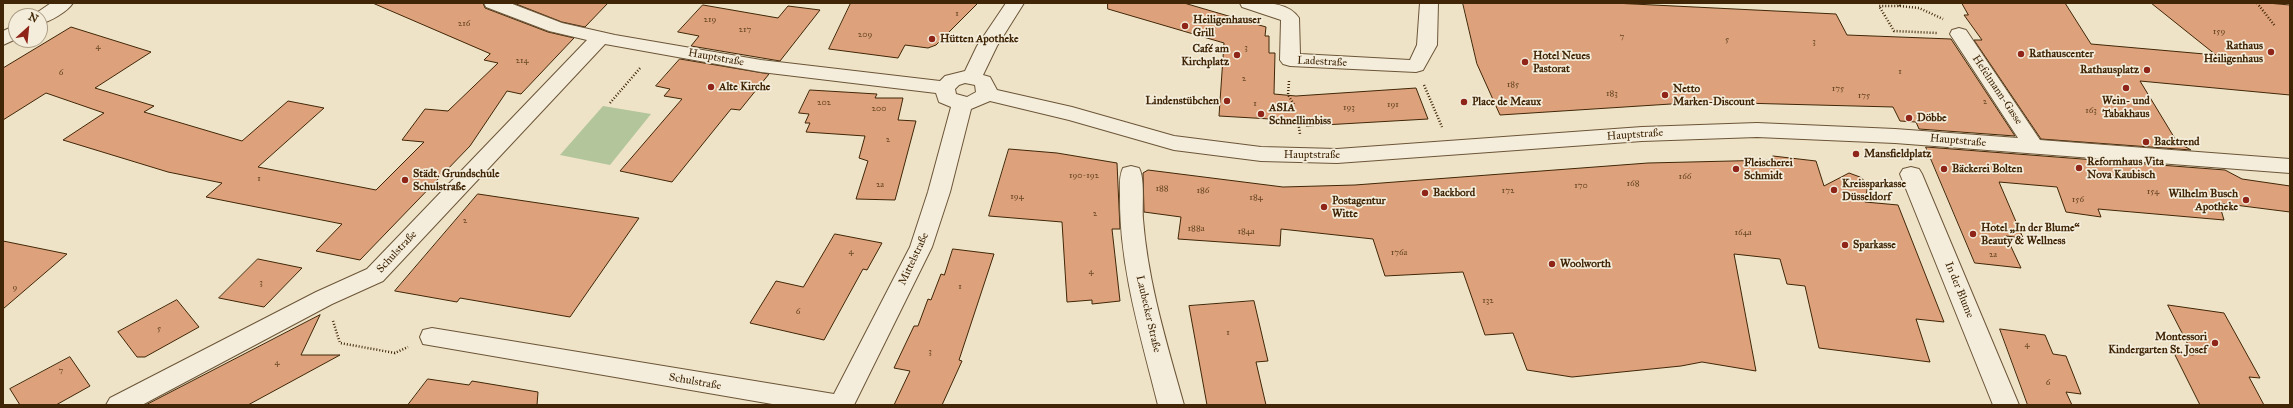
<!DOCTYPE html>
<meta charset="utf-8">
<style>
body{margin:0}
#map{position:relative;width:2293px;height:408px;overflow:hidden;background:#eee3c7;font-family:"IM FELL Great Primer",serif}
canvas{display:block}
.frame{position:absolute;inset:0;border:4px solid #402607;pointer-events:none}
.north{position:absolute;left:8px;top:8px;width:40px;height:40px;box-sizing:border-box;background:#f4eddb;border:1px solid #ac9d86;border-radius:50%;rotate:27deg;font-size:11px;font-weight:700;line-height:16px;text-align:center;color:#402607}
.north::after{content:'';display:block;margin:auto;width:14px;height:18px;background:#8f2418;clip-path:polygon(50% 0,100% 100%,50% 72%,0 100%)}
</style>
<div id="map">
<canvas width="2293" height="408"></canvas>
<div class="frame"></div>
<div class="north">N</div>
</div>
<script>
const g = document.querySelector('canvas').getContext('2d');
g.lineJoin = 'round';
function fillPath(path, color) { g.fillStyle = color; g.fill(path, 'evenodd'); }
function strokePath(path, color, width, dash) { g.strokeStyle = color; g.lineWidth = width; g.lineCap = dash ? 'butt' : 'round'; g.setLineDash(dash || []); g.stroke(path); }
function drawText(font, color, halo, rows, align = 'center') {
  g.font = font + ' "IM FELL Great Primer",serif'; g.lineWidth = 3.5; g.setLineDash([]); g.textBaseline = 'middle'; g.strokeStyle = halo; g.fillStyle = color; for (const [text, x, y, turn = 0] of rows) {
    g.save(); g.translate(x, y); g.rotate((+turn || 0) * Math.PI / 180); g.textAlign = isNaN(turn) ? turn : align; if (halo) g.strokeText(text, 0, 0); g.fillText(text, 0, 0); g.restore();
  }
}
const green = new Path2D(`
 M 603,106 L 651,114 L 610,165 L 560,155 Z`);
const building = new Path2D(`
 M 373,3 L 483,3 L 485,8 L 548,32 L 574,38 L 521,94 L 507,91 L 470,146 L 360,260 L 316,251 L 342,224 L 206,197 L 222,183 L 168,172 L 63,140 L 104,113 L 46,93 L 3,120 L 3,68 L 71,27 L 151,52 L 95,88 L 154,106 L 144,112 L 242,141 L 288,101 L 324,108 L 258,167 L 376,190 L 424,142 L 402,140 L 425,109 L 448,111 L 498,63 L 484,60 L 490,54 Z
 M 514,3 L 608,3 L 585,27 L 562,22 Z
 M 851,3 L 978,3 L 936,45 L 928,48 L 905,45 L 898,58 L 829,49 Z
 M 1108,3 L 1184,3 L 1266,27 L 1265,36 L 1269,36 L 1269,53 L 1275,53 L 1274,94 L 1296,96 L 1416,88 L 1428,119 L 1306,126 L 1305,121 L 1219,116 L 1224,43 L 1108,9 Z
 M 1463,3 L 1613,3 L 1836,14 L 1847,35 L 1951,39 L 2015,136 L 1919,129 L 1916,122 L 1900,121 L 1893,107 L 1702,102 L 1500,115 L 1477,64 Z
 M 1962,3 L 2065,3 L 2091,44 L 2216,55 L 2151,3 L 2267,3 L 2290,5 L 2290,95 L 2140,81 L 2177,142 L 2191,150 L 2041,139 L 1974,40 L 1982,40 L 1964,15 L 1968,15 Z
 M 703,5 L 778,18 L 788,6 L 820,10 L 780,61 L 691,46 L 699,36 L 678,32 Z
 M 680,59 L 769,74 L 740,110 L 731,109 L 672,182 L 620,171 L 682,99 L 664,96 L 670,89 L 656,86 Z
 M 810,90 L 877,94 L 875,98 L 903,98 L 898,120 L 916,121 L 895,200 L 856,199 L 868,161 L 859,158 L 865,136 L 806,132 L 810,123 L 805,123 L 809,114 L 799,113 Z
 M 1926,147 L 2225,170 L 2242,179 L 2290,186 L 2290,212 L 2219,203 L 2224,220 L 2098,209 L 2101,217 L 2066,212 L 2057,187 L 1999,182 L 2023,238 L 2006,236 L 2021,268 L 1975,263 Z
 M 1009,149 L 1057,153 L 1117,163 L 1120,229 L 1112,229 L 1120,301 L 1092,304 L 1092,300 L 1067,302 L 1062,222 L 989,216 Z
 M 1773,156 L 1816,161 L 1824,186 L 1849,173 L 1860,177 L 1868,184 L 1865,202 L 1898,205 L 1944,322 L 1916,319 L 1930,362 L 1819,348 L 1805,286 L 1787,284 L 1780,259 L 1734,254 L 1756,371 L 1702,362 L 1681,366 L 1572,377 L 1527,370 L 1513,333 L 1485,335 L 1463,272 L 1385,276 L 1373,239 L 1281,229 L 1280,246 L 1178,239 L 1181,217 L 1144,212 L 1143,173 L 1148,170 L 1283,187 L 1355,185 L 1648,163 L 1774,160 Z
 M 478,194 L 639,218 L 570,317 L 460,298 L 457,302 L 395,291 Z
 M 835,234 L 882,243 L 867,270 L 863,269 L 824,340 L 750,323 L 776,281 L 803,287 Z
 M 3,241 L 67,254 L 3,309 Z
 M 953,249 L 994,254 L 959,360 L 962,361 L 942,405 L 894,405 L 910,371 L 894,368 L 914,326 L 918,326 L 928,299 L 931,300 L 941,274 L 944,275 Z
 M 258,259 L 302,268 L 264,307 L 219,298 Z
 M 177,300 L 199,327 L 145,357 L 137,357 L 118,332 Z
 M 1254,301 L 1268,361 L 1256,362 L 1266,405 L 1207,405 L 1189,306 Z
 M 2168,305 L 2224,313 L 2260,378 L 2249,377 L 2264,405 L 2200,405 L 2174,353 L 2193,355 Z
 M 320,315 L 301,355 L 340,355 L 248,405 L 146,405 Z
 M 2000,329 L 2045,335 L 2053,354 L 2066,356 L 2081,394 L 2066,392 L 2072,405 L 2028,405 Z
 M 70,357 L 90,386 L 56,405 L 20,405 L 10,389 Z
 M 428,379 L 469,385 L 472,381 L 538,392 L 537,405 L 408,405 Z`);
const path = new Path2D(`
 M 1897,3 L 1900,6 L 1879,6 L 1894,31 L 1937,33
 M 2257,3 L 2275,26
 M 1900,6 L 1919,8 L 1943,19
 M 1289,81 L 1288,95 L 1295,106
 M 1424,85 L 1442,127
 M 610,103 L 641,67
 M 1298,121 L 1300,134
 M 333,321 L 340,343 L 395,353 L 408,347`);
const minor = new Path2D(`
 M 51,3 L 73,3 C 67,12 51,21 40,24 L 40,16 L 32,16 Z
 M 484,3 L 510,3 L 562,23 L 615,35 L 761,60 L 940,81 L 945,76 L 965,71 L 977,46 L 1006,3 L 1024,3 L 997,46 L 983,75 L 990,77 L 997,90 L 1072,107 L 1174,136 L 1261,147 L 1337,149 L 1642,127 L 1757,123 L 1895,129 L 2018,138 L 1950,34 L 1952,30 L 1959,28 L 1966,30 L 2040,140 L 2290,159 L 2290,173 L 1895,143 L 1757,137 L 1642,141 L 1337,163 L 1261,161 L 1174,150 L 1069,120 L 990,101 L 971,109 L 950,192 L 932,247 L 854,405 L 778,405 L 423,344 L 420,337 L 423,330 L 432,328 L 834,394 L 910,247 L 928,192 L 951,107 L 939,102 L 936,93 L 761,72 L 605,44 L 383,281 L 332,304 L 142,405 L 106,405 L 110,398 L 316,292 L 367,269 L 587,40 L 549,31 L 486,7 ZM 965,83 L 975,85 L 976,92 L 967,97 L 956,94 L 955,89 L 959,85 Z
 M 1240,3 C 1259,3 1287,0 1299,18 L 1300,54 L 1410,60 L 1417,45 L 1420,3 L 1438,3 L 1437,45 L 1423,70 L 1416,72 L 1290,66 L 1283,64 L 1280,60 L 1281,20 L 1242,7 Z
 M 16,25 L 16,39 L 3,45 L 3,31 Z
 M 1131,166 L 1139,168 C 1145,178 1142,206 1143,219 C 1148,283 1167,344 1184,405 L 1158,405 C 1141,337 1119,266 1120,195 C 1120,185 1119,176 1123,168 Z
 M 1911,167 L 1919,169 L 1922,174 L 2019,405 L 1993,405 L 1900,174 L 1903,169 Z`);
const markers = [
 [1185,26,4,"#8f2418"],
 [932,39,4,"#8f2418"],
 [2271,52,4,"#8f2418"],
 [2021,54,4,"#8f2418"],
 [1237,55,4,"#8f2418"],
 [1525,62,4,"#8f2418"],
 [2147,70,4,"#8f2418"],
 [711,87,4,"#8f2418"],
 [2126,88,4,"#8f2418"],
 [1665,95,4,"#8f2418"],
 [1227,101,4,"#8f2418"],
 [1464,102,4,"#8f2418"],
 [1261,114,4,"#8f2418"],
 [1909,118,4,"#8f2418"],
 [2146,142,4,"#8f2418"],
 [1856,154,4,"#8f2418"],
 [2079,168,4,"#8f2418"],
 [1736,169,4,"#8f2418"],
 [1944,169,4,"#8f2418"],
 [405,180,4,"#8f2418"],
 [1834,190,4,"#8f2418"],
 [1425,193,4,"#8f2418"],
 [2246,200,4,"#8f2418"],
 [1324,207,4,"#8f2418"],
 [1973,234,4,"#8f2418"],
 [1845,245,4,"#8f2418"],
 [1552,264,4,"#8f2418"],
 [2215,343,4,"#8f2418"]
];
const numberNames = [
 ["1",957,14],
 ["219",710,20],
 ["216",464,24],
 ["217",745,30],
 ["159",2219,32],
 ["209",865,35],
 ["7",1622,37],
 ["5",1727,40],
 ["3",1814,42],
 ["4",98,47],
 ["3",1246,48],
 ["214",522,61],
 ["1",1900,72],
 ["6",61,73],
 ["2",1244,79],
 ["185",1513,85],
 ["175",1838,89],
 ["183",1612,94],
 ["175",1864,96],
 ["2",1985,102],
 ["202",824,103],
 ["1",1255,104],
 ["191",1393,105],
 ["193",1349,108],
 ["200",879,109],
 ["163",2091,111],
 ["2",888,140],
 ["190-192",1084,176],
 ["166",1685,177],
 ["1",259,179],
 ["168",1633,184],
 ["2a",880,185],
 ["170",1581,186],
 ["188",1162,189],
 ["186",1203,191],
 ["172",1508,191],
 ["154",2153,192],
 ["194",1017,197],
 ["184",1256,198],
 ["156",2078,200],
 ["2",1095,214],
 ["2",465,221],
 ["188a",1196,229],
 ["184a",1246,232],
 ["164a",1743,233],
 ["4",851,252],
 ["176a",1399,253],
 ["2a",1993,255],
 ["4",1091,272],
 ["3",261,283],
 ["1",960,287],
 ["9",15,288],
 ["132",1488,301],
 ["6",798,312],
 ["5",159,329],
 ["1",1228,333],
 ["4",2027,345],
 ["3",930,352],
 ["4",277,363],
 ["7",61,371],
 ["6",2048,383]
];
const poiNames = [
 ["Heiligenhauser",1193,20],
 ["Grill",1193,33],
 ["Hütten Apotheke",940,39],
 ["Rathaus",2263,46,"right"],
 ["Heiligenhaus",2263,59,"right"],
 ["Café am",1229,49,"right"],
 ["Kirchplatz",1229,62,"right"],
 ["Rathauscenter",2029,54],
 ["Hotel Neues",1533,56],
 ["Pastorat",1533,69],
 ["Rathausplatz",2139,70,"right"],
 ["Alte Kirche",719,87],
 ["Netto",1673,89],
 ["Marken-Discount",1673,102],
 ["Lindenstübchen",1219,101,"right"],
 ["Wein- und",2126,101,"center"],
 ["Tabakhaus",2126,114,"center"],
 ["Place de Meaux",1472,102],
 ["ASIA",1269,108],
 ["Schnellimbiss",1269,121],
 ["Döbbe",1917,118],
 ["Backtrend",2154,142],
 ["Mansfieldplatz",1864,154],
 ["Reformhaus Vita",2087,162],
 ["Nova Kaubisch",2087,175],
 ["Fleischerei",1744,163],
 ["Schmidt",1744,176],
 ["Bäckerei Bolten",1952,169],
 ["Städt. Grundschule",413,174],
 ["Schulstraße",413,187],
 ["Kreissparkasse",1842,184],
 ["Düsseldorf",1842,197],
 ["Backbord",1433,193],
 ["Wilhelm Busch",2238,194,"right"],
 ["Apotheke",2238,207,"right"],
 ["Postagentur",1332,201],
 ["Witte",1332,214],
 ["Hotel „In der Blume“",1981,228],
 ["Beauty & Wellness",1981,241],
 ["Sparkasse",1853,245],
 ["Woolworth",1560,264],
 ["Montessori",2207,337,"right"],
 ["Kindergarten St. Josef",2207,350,"right"]
];
const streetNames = [
 ["Hauptstraße",716,58,10],
 ["Ladestraße",1322,62,3],
 ["Hefelmann-Gasse",1997,90,56],
 ["Hauptstraße",1635,135,-4],
 ["Hauptstraße",1958,141,5],
 ["Hauptstraße",1312,155],
 ["Schulstraße",397,252,-47],
 ["Mittelstraße",914,259,-65],
 ["In der Blume",1959,290,68],
 ["Laubecker Straße",1148,314,77],
 ["Schulstraße",695,382,10]
];
fillPath(green, '#b3c59a');
fillPath(building, '#dda27b');
strokePath(building, '#402607', 1);
strokePath(minor, '#6c5537', 2);
strokePath(path, '#402607', 2.5, [1, 2]);
fillPath(minor, '#f4eddb');
for (const [x, y, r, color] of markers) { const dot = new Path2D(); dot.arc(x, y, r, 0, 2 * Math.PI); g.fillStyle = color; g.fill(dot); strokePath(dot, '#f4eddb', 1.5); }
drawText('9px', '#674524', null, numberNames);
drawText('bold 11px', '#402607', '#f4eddb', poiNames, 'left');
drawText('11px', '#402607', '#f4eddb', streetNames);
</script>
